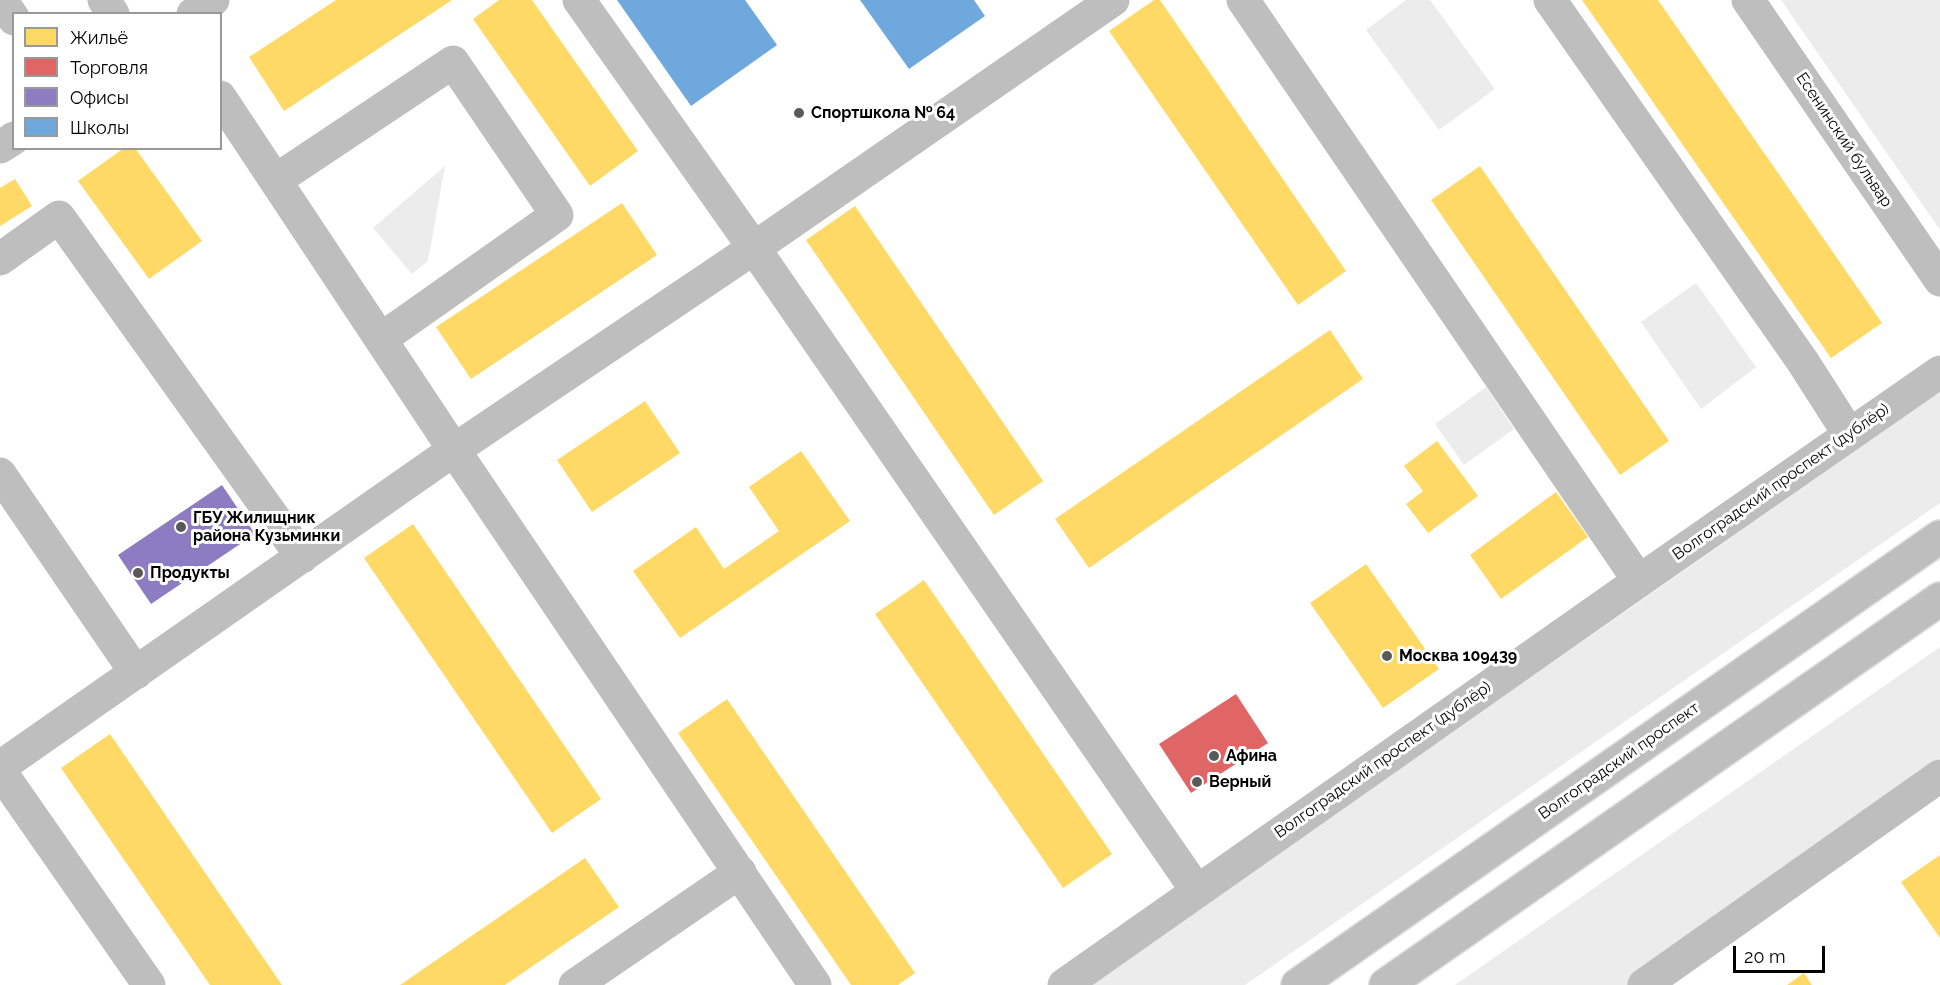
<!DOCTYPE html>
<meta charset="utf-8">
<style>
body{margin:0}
#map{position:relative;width:1940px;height:985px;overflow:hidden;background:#fff;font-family:Raleway,sans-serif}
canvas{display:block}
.legend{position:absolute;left:12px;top:12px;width:210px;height:138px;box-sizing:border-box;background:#fff;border:2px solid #999;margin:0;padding:8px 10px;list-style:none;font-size:18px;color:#000}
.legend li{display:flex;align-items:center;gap:12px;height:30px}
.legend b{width:30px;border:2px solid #999}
.scale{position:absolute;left:1733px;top:946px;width:92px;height:27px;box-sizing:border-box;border:3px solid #000;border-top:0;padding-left:8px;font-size:18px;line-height:21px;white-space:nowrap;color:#000;-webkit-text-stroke:4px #fff;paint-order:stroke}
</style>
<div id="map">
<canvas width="1940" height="985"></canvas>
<ul class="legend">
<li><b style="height:16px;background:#ffd966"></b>Жильё</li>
<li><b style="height:16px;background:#e06666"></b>Торговля</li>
<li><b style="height:16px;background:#8e7cc3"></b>Офисы</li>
<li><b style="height:16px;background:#6fa8dc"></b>Школы</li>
</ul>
<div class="scale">20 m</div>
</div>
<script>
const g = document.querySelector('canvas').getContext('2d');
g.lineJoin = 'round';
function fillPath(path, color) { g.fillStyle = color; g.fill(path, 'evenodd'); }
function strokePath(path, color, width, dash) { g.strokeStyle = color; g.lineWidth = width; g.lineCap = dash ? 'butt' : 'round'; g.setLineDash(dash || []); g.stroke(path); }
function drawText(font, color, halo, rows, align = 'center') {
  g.font = font + ' Raleway,sans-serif'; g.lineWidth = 6; g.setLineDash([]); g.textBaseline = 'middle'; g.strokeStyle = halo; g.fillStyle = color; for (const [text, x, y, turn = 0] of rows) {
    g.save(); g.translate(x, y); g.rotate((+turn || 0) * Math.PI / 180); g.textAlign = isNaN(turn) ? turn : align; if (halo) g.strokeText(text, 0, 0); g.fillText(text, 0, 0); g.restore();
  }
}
const green = new Path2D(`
 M 1406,0 L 1430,0 L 1495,89 L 1439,130 L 1366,30 Z
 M 1781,0 L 1940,0 L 1940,230 Z
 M 445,166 L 428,261 L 412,274 L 373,228 Z
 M 1696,283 L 1756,367 L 1701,409 L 1641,322 Z
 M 1486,387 L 1514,429 L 1464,465 L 1435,424 Z
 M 1940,392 L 1940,503 L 1245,985 L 1090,985 Z
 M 1940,647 L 1940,770 L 1632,985 L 1455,985 Z`);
const homes = new Path2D(`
 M 336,0 L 452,0 L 284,111 L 249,57 Z
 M 499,0 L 532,0 L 638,151 L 590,186 L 473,19 Z
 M 1154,0 L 1160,0 L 1346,271 L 1298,305 L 1109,31 Z
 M 1582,0 L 1658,0 L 1882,323 L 1831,358 Z
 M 124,148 L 135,148 L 202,241 L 149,279 L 78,181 Z
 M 1480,166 L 1669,441 L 1620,475 L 1431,200 Z
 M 15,179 L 32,206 L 0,226 L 0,188 Z
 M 622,203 L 657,255 L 471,379 L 436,327 Z
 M 855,206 L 1043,481 L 994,515 L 806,240 Z
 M 1330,330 L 1363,379 L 1089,568 L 1055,519 Z
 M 645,401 L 680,453 L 592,512 L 557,460 Z
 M 1437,441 L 1478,496 L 1428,533 L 1406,504 L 1423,491 L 1404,466 Z
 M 801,451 L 850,521 L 680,638 L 633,571 L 696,527 L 724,569 L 779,531 L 749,487 Z
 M 1556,492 L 1588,537 L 1501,599 L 1470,555 Z
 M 413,524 L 601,799 L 552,833 L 364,558 Z
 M 1366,564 L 1439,669 L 1383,708 L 1310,603 Z
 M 924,580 L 1112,854 L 1063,888 L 875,614 Z
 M 727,699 L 915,973 L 898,985 L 851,985 L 678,733 Z
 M 110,734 L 282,985 L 210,985 L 61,768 Z
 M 1940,855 L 1940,938 L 1901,882 Z
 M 585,858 L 619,907 L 505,985 L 400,985 Z
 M 1804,973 L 1812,985 L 1787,985 Z`);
const shops = new Path2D(`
 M 1236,694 L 1268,743 L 1191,793 L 1159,744 Z`);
const offices = new Path2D(`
 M 222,485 L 255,534 L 151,604 L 118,555 Z`);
const schools = new Path2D(`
 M 617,0 L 745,0 L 777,45 L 691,106 Z
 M 860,0 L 974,0 L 985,16 L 909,69 Z`);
const minor = new Path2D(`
 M 1,0 L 14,19
 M 104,0 L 113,14
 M 579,0 L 754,248 L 1197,891
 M 1243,0 L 1639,581
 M 1550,0 L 1803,362 L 1849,434
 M 1748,0 L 1940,280
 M 193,14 L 213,0
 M 220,97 L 454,450 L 815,985
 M 0,147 L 14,138
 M 276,180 L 453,62 L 557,215 L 381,339
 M 0,259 L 59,217 L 302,557
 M 0,474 L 136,673
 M 0,767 L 454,450 L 754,248 L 1113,0
 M 0,771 L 149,985
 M 575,985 L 740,872
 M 1064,985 L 1639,581 L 1940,372
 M 1644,985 L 1940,776`);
const major = new Path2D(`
 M 1298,985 L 1940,537
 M 1386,985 L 1940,599`);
const markers = [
 [799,113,6,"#595959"],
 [181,527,6,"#595959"],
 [138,573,6,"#595959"],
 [1387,656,6,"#595959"],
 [1214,756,6,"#595959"],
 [1197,782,6,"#595959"]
];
const poiNames = [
 ["Спортшкола № 64",811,113],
 ["ГБУ Жилищник",193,518],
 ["района Кузьминки",193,536],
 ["Продукты",150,573],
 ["Москва 109439",1399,656],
 ["Афина",1226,756],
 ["Верный",1209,782]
];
const streetNames = [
 ["Есенинский бульвар",1844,140,56],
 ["Волгоградский проспект (дублёр)",1781,482,-35],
 ["Волгоградский проспект (дублёр)",1383,760,-35],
 ["Волгоградский проспект",1619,761,-35]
];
fillPath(green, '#ececec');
fillPath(homes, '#ffd966');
fillPath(shops, '#e06666');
fillPath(offices, '#8e7cc3');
fillPath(schools, '#6fa8dc');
strokePath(major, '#dbdbdb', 36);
strokePath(minor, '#bebebe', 33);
strokePath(major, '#bebebe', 33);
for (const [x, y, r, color] of markers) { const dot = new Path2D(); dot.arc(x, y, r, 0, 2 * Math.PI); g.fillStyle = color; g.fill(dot); strokePath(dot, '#fff', 2); }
drawText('bold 16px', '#000', '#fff', poiNames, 'left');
drawText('16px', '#000', '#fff', streetNames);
</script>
